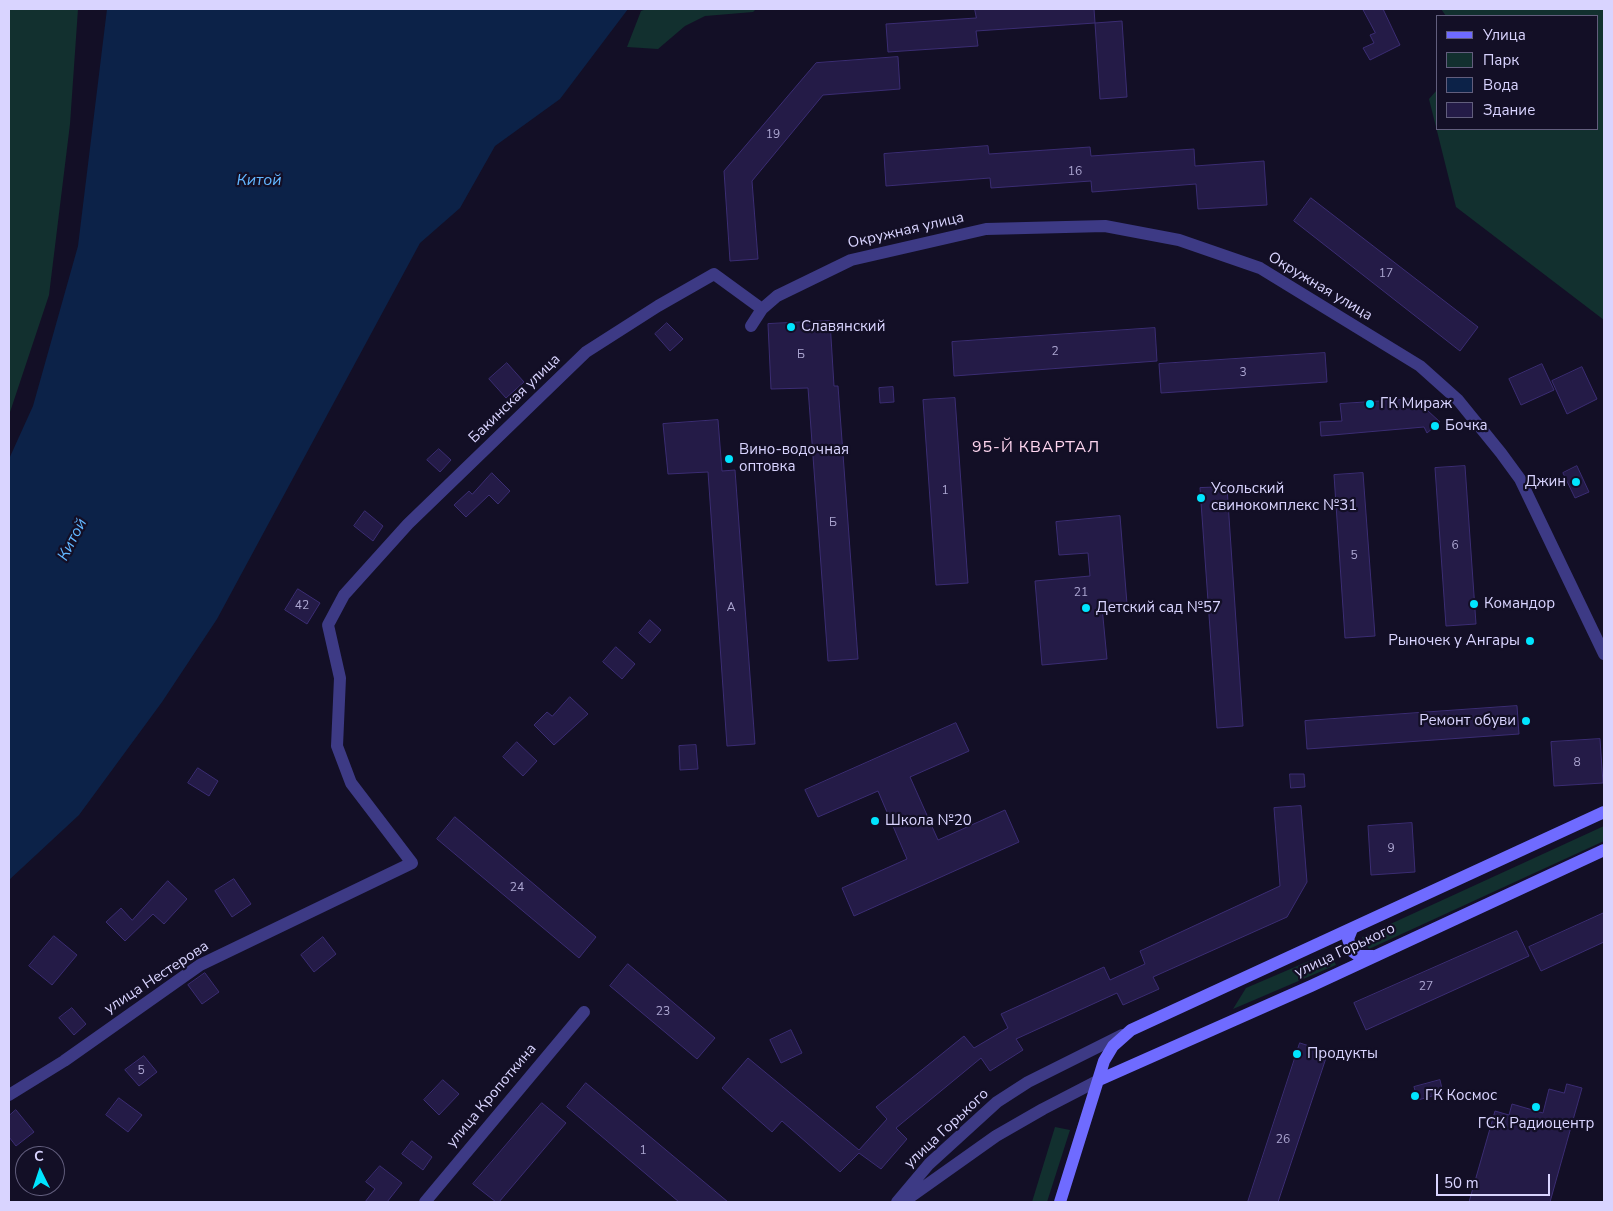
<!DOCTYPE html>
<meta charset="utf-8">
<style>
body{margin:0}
#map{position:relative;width:1613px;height:1211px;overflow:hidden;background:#130f26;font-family:"Nunito Sans",sans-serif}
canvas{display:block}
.frame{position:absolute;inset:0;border:10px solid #d9d4ff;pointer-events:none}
.legend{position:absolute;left:1436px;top:15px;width:162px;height:115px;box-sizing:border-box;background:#130f26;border:1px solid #625e7d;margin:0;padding:6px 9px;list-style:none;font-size:15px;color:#d9d4ff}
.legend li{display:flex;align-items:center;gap:10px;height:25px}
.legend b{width:25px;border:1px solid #625e7d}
.north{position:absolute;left:15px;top:1146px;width:50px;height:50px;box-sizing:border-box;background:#130f26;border:1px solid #625e7d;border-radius:50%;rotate:356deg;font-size:14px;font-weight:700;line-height:20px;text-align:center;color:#d9d4ff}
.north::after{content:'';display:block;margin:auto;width:18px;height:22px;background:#00e5ff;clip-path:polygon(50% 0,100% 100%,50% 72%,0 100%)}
.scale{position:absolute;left:1436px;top:1174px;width:114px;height:22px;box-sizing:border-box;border:2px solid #d9d4ff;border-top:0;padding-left:6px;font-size:15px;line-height:18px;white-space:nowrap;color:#d9d4ff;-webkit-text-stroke:4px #130f26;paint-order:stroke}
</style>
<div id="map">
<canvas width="1613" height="1211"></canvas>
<div class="frame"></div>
<ul class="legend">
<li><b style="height:6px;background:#6f6bff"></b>Улица</li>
<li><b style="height:14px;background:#12302f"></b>Парк</li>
<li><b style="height:14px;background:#0c2248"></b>Вода</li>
<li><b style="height:14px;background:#241b47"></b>Здание</li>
</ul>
<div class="north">С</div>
<div class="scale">50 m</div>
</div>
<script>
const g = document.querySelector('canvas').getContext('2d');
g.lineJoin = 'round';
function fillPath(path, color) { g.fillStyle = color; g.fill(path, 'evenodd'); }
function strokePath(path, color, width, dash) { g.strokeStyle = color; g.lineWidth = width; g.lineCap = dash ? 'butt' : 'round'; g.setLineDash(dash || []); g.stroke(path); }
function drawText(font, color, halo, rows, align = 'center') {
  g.font = font + ' "Nunito Sans",sans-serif'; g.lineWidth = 4.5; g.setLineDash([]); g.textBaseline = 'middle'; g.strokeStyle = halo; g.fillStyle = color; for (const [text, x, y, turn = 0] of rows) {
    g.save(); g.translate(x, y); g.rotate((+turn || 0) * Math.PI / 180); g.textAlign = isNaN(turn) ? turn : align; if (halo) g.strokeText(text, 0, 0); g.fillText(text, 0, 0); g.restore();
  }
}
const green = new Path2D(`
 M 9,9 L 78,9 L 70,124 L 49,295 L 9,415 Z
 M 646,9 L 756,9 L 753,12 L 705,16 L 685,26 L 658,49 L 627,47 L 641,11 Z
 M 1441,9 L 1604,9 L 1604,320 L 1456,207 L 1429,99 L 1437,90 L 1437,129 L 1597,129 L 1597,16 L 1446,16 Z
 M 1604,826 L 1604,841 L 1369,949 L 1362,937 Z
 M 1330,952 L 1336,965 L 1233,1009 L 1246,988 Z
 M 1055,1127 L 1070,1130 L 1047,1202 L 1032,1202 Z`);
const water = new Path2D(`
 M 107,9 L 628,9 L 560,99 L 495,146 L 460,208 L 420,243 L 217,619 L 162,702 L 79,815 L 9,880 L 9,459 L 33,406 L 78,246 Z`);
const building = new Path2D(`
 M 975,9 L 1094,9 L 1095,23 L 1122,21 L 1127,97 L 1100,99 L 1095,23 L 976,31 L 978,46 L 888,52 L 886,24 L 976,18 Z
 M 1363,9 L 1383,9 L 1400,45 L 1370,60 L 1363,48 L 1374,43 L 1370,35 L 1375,33 Z
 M 898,57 L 900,89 L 823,95 L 752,181 L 758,259 L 730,261 L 724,171 L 816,63 Z
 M 988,146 L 989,154 L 1090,147 L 1091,156 L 1194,149 L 1195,166 L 1264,161 L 1267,205 L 1198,209 L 1196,184 L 1092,192 L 1091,181 L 991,188 L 990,178 L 886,186 L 884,154 Z
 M 1311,198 L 1478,327 L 1460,351 L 1294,221 Z
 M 830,321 L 834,386 L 838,386 L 858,659 L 828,661 L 808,388 L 771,389 L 768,324 Z
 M 667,323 L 683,339 L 670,351 L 655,334 Z
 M 1155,328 L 1157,361 L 954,376 L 952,342 Z
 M 1325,353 L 1327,382 L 1161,393 L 1159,364 Z
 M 507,363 L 524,382 L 506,398 L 489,379 Z
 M 1542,364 L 1554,390 L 1521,405 L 1509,379 Z
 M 1582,367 L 1597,399 L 1567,414 L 1552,381 Z
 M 893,387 L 894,402 L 880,403 L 879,388 Z
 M 955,398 L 968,583 L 936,585 L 923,400 Z
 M 1415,399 L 1440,422 L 1427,433 L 1424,427 L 1321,436 L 1320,422 L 1342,421 L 1340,404 Z
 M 718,420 L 722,471 L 735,470 L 755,744 L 727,746 L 708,472 L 668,474 L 663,424 Z
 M 439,449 L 451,460 L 440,472 L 427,460 Z
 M 1465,466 L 1476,624 L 1446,626 L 1435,468 Z
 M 1577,466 L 1589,492 L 1575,498 L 1563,473 Z
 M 492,473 L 510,491 L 498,504 L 489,495 L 466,517 L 454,505 L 469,491 L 472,494 Z
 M 1363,473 L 1375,636 L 1345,638 L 1334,475 Z
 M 1227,487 L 1243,726 L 1217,728 L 1200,488 Z
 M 365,511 L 383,526 L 373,541 L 354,526 Z
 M 1120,516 L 1127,604 L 1102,607 L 1107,659 L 1042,665 L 1035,581 L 1090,576 L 1088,553 L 1059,555 L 1056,522 Z
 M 298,589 L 320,603 L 307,624 L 285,610 Z
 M 650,620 L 661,630 L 650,643 L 639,633 Z
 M 616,647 L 635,664 L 622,679 L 603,662 Z
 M 570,697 L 588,714 L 554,745 L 534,725 L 547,712 L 552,716 Z
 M 1517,706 L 1519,734 L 1307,749 L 1305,721 Z
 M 956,723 L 969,751 L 910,777 L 938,840 L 1005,810 L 1019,842 L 854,916 L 842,888 L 907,859 L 878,791 L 818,817 L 805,790 Z
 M 1600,739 L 1603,783 L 1554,786 L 1551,742 Z
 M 517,742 L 537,761 L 523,776 L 503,757 Z
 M 696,745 L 698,769 L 680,770 L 679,746 Z
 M 198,768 L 218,781 L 209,796 L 188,783 Z
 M 1290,774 L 1304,774 L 1305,787 L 1291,788 Z
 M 1301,806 L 1307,882 L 1287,917 L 1153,977 L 1159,989 L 1123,1005 L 1117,993 L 1016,1039 L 1023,1050 L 990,1071 L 981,1058 L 896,1128 L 907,1139 L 881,1169 L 859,1153 L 840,1172 L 782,1121 L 772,1132 L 722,1088 L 748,1058 L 859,1150 L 887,1119 L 876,1107 L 964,1036 L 974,1048 L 1008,1028 L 1001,1014 L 1104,967 L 1110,980 L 1145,964 L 1140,951 L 1280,886 L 1274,808 Z
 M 455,817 L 596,937 L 579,958 L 437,839 Z
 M 1412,823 L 1415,872 L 1371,875 L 1368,826 Z
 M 234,879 L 251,904 L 232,917 L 215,891 Z
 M 168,881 L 187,899 L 164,924 L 153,914 L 125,941 L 106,922 L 121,908 L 132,920 Z
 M 1604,913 L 1604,942 L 1541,971 L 1529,947 Z
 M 1517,931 L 1529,956 L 1366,1030 L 1354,1003 Z
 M 54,936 L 77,955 L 52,985 L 29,966 Z
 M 323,937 L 336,954 L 314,972 L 301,955 Z
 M 628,964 L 715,1038 L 697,1059 L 610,986 Z
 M 205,973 L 219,992 L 202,1004 L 188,985 Z
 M 72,1008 L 86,1024 L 74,1035 L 59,1018 Z
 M 791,1030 L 802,1053 L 781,1063 L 770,1040 Z
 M 1300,1043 L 1328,1052 L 1278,1202 L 1248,1202 Z
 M 144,1056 L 157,1072 L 139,1086 L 125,1070 Z
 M 443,1080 L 459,1094 L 439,1115 L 424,1100 Z
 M 1440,1080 L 1443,1093 L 1418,1100 L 1414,1087 Z
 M 586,1083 L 728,1202 L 679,1202 L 567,1107 Z
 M 1567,1084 L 1582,1088 L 1550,1202 L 1469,1202 L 1495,1111 L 1509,1115 L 1512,1104 L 1543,1113 L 1549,1089 L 1564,1093 Z
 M 119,1098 L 142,1115 L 128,1132 L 106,1115 Z
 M 542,1103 L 566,1123 L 499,1202 L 496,1202 L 473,1184 Z
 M 16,1110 L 34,1132 L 16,1146 L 9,1137 L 9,1116 Z
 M 412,1141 L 432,1157 L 423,1170 L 402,1154 Z
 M 380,1166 L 402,1183 L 387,1202 L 365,1202 L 375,1189 L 366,1182 Z`);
const minor = new Path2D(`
 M 751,326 L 762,309 L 777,296 L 851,260 L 986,229 L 1105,226 L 1179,240 L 1260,268 L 1420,366 L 1458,400 L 1501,453 L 1520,479 L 1604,654
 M 9,1095 L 64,1061 L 200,965 L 412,863 L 351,783 L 337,746 L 340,678 L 328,625 L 344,595 L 408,524 L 586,352 L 658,306 L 714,274 L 762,309
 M 425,1202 L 584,1012`);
const tertiary = new Path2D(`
 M 897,1202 L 929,1164 L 997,1102 L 1028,1082 L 1122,1035
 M 903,1202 L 996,1136 L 1043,1109 L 1099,1080`);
const secondary = new Path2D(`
 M 1352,929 L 1348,939 L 1352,951 L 1359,956 L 1373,956
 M 1099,1080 L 1311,986 L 1604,850
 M 1060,1202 L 1104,1061 L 1113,1046 L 1131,1030 L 1604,812`);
const markers = [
 [791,327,5,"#00e5ff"],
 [1370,404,5,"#00e5ff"],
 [1435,426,5,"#00e5ff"],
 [729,459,5,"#00e5ff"],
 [1576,482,5,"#00e5ff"],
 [1201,498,5,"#00e5ff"],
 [1474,604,5,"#00e5ff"],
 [1086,608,5,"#00e5ff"],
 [1530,641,5,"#00e5ff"],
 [1526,721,5,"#00e5ff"],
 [875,821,5,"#00e5ff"],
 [1297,1054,5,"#00e5ff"],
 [1415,1096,5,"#00e5ff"],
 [1536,1107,5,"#00e5ff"]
];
const numberNames = [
 ["19",773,135],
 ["16",1075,172],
 ["17",1386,274],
 ["2",1055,352],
 ["Б",801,355],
 ["3",1243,373],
 ["1",945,491],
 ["Б",833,523],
 ["6",1455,546],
 ["5",1354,556],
 ["21",1081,593],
 ["42",302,606],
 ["А",731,608],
 ["8",1577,763],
 ["9",1391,849],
 ["24",517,888],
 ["27",1426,987],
 ["23",663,1012],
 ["5",141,1071],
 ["26",1283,1140],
 ["1",643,1151]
];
const streetNames = [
 ["Окружная улица",906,231,-13],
 ["Окружная улица",1320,287,31],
 ["Бакинская улица",515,399,-44],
 ["улица Горького",1345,951,-25],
 ["улица Нестерова",157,978,-33],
 ["улица Кропоткина",492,1096,-50],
 ["улица Горького",947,1129,-43]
];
const poiNames = [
 ["Славянский",801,327],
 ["ГК Мираж",1380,404],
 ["Бочка",1445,426],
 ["Вино-водочная",739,450],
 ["оптовка",739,467],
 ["Джин",1566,482,"right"],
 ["Усольский",1211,489],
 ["свинокомплекс №31",1211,506],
 ["Командор",1484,604],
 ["Детский сад №57",1096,608],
 ["Рыночек у Ангары",1520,641,"right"],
 ["Ремонт обуви",1516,721,"right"],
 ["Школа №20",885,821],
 ["Продукты",1307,1054],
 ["ГК Космос",1425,1096],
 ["ГСК Радиоцентр",1536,1124,"center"]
];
const waterNames = [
 ["Китой",259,181],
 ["Китой",73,540,-63]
];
const neighbourhoodNames = [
 ["95-Й КВАРТАЛ",1036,448]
];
fillPath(green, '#12302f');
fillPath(water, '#0c2248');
fillPath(building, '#241b47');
strokePath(building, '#3b2d73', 1);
strokePath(minor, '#3d3a85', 12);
strokePath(tertiary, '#3d3a85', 12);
strokePath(secondary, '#6f6bff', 12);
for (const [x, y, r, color] of markers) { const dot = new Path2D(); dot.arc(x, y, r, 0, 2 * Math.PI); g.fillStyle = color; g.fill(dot); strokePath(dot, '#130f26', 2); }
drawText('12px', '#aca6d1', null, numberNames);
drawText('15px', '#d9d4ff', '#130f26', streetNames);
drawText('15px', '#d9d4ff', '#130f26', poiNames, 'left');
drawText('italic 16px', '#62b6ff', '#130f26', waterNames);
g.letterSpacing = '1px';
drawText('16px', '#ffd6f0', '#130f26', neighbourhoodNames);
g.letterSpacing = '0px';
</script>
